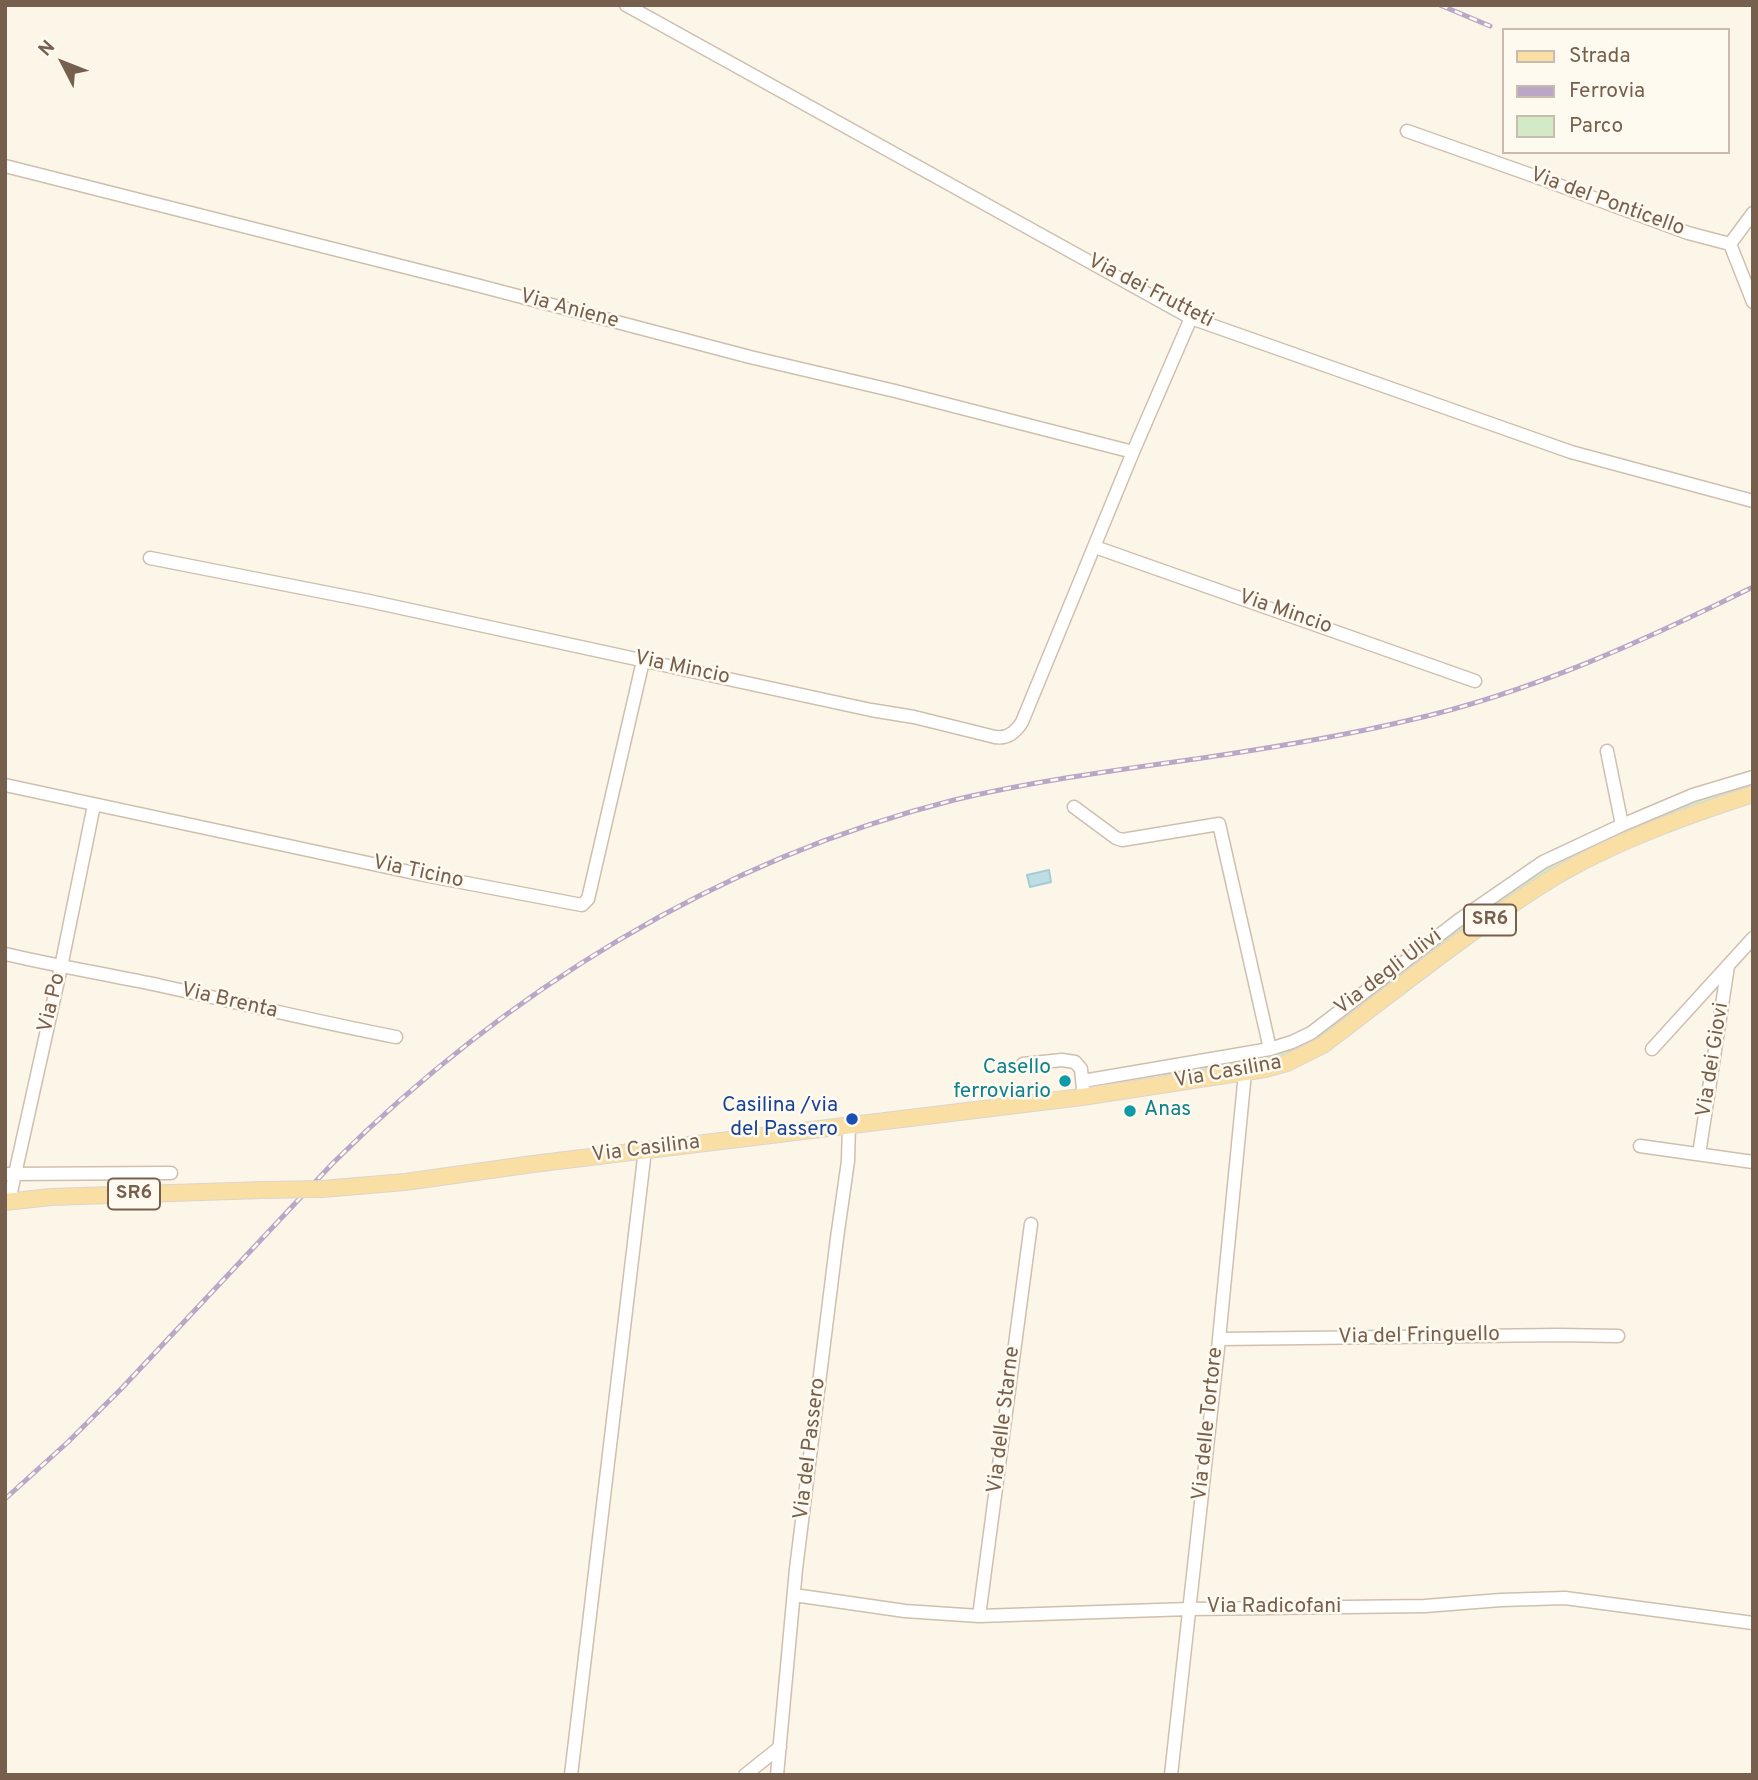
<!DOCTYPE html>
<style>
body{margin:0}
#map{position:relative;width:1758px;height:1780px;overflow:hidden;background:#fcf6e9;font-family:Overpass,sans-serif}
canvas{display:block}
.frame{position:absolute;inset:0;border:7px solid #775f4d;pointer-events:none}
.legend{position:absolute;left:1502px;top:28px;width:228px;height:126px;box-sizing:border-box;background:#fffaf0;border:2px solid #c9bcaf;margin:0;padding:9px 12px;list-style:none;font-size:21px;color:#775f4d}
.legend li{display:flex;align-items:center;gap:14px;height:35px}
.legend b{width:35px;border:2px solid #c9bcaf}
.north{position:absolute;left:28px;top:28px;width:70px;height:70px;-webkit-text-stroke:5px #fffaf0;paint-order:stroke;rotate:312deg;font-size:19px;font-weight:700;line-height:28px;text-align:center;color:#775f4d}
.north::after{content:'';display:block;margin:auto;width:24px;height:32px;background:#775f4d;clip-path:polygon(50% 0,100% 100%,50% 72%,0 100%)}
</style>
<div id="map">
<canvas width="1758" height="1780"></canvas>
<div class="frame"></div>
<ul class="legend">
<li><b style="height:9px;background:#f9dfa4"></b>Strada</li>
<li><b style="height:9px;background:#baa7c7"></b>Ferrovia</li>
<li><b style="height:19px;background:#d3eac7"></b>Parco</li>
</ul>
<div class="north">N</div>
</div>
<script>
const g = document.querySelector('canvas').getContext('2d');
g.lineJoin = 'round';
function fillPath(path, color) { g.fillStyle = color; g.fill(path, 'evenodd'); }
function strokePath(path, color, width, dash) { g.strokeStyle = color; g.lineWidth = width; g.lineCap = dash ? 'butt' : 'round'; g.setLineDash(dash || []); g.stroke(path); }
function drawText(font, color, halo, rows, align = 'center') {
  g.font = font + ' Overpass,sans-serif'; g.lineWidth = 5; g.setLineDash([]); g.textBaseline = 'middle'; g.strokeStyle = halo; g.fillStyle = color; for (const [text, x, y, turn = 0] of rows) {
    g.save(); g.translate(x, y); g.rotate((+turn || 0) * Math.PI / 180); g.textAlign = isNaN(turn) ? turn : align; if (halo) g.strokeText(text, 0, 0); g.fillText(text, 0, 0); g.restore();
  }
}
const green = new Path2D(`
 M 1753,780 L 1753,788 L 1705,803 L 1449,940 L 1322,1037 L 1280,1060 L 1158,1081 L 1166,1073 L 1175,1068 L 1293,1044 L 1541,866 L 1650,814 Z`);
const water = new Path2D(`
 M 1049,870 L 1051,882 L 1030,887 L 1027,875 Z`);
const minor = new Path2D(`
 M 626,5 L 1191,318 L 1571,452 L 1753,501
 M 1407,131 L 1534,176 L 1688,233 L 1730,244
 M 5,166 L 480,286 L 750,357 L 895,391 L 1133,452
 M 1753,213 L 1730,244 L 1753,302
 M 1095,547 L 1475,681
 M 150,558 L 369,601 L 871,710 L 914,717 L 995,737 C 1007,739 1016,732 1022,722 L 1133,452 L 1191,318
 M 1607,751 L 1622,825
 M 5,785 L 424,875 L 582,905 L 588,899 L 643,661
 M 1074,807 L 1116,838 L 1122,840 L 1219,824 L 1270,1049
 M 5,954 C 57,966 110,975 162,986 C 240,1003 318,1022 396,1037
 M 1652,1049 L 1753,938
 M 1023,1064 L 1062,1060 L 1075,1062 L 1081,1069 L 1083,1089
 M 1083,1081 L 1270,1049 L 1292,1042 L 1311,1033 L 1459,920 L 1543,862 L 1622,825 L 1693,795 L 1753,777
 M 1640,1146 L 1753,1162
 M 1699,1154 L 1728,966
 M 5,1174 L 171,1173
 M 9,1201 L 61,967 L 94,805
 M 1219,1339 L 1559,1335 L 1618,1336
 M 794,1595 L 905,1611 L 979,1616 L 1189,1609 L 1425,1606 L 1501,1600 L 1565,1598 L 1753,1623
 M 979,1616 L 1031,1224
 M 571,1775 L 645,1150
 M 745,1775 L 780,1747
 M 777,1775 L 796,1569 L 837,1238 L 848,1161 L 849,1124
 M 1171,1775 L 1219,1339 L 1245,1073`);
const major = new Path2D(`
 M 322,1189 L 405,1182 L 533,1164 L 1082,1097 L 1265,1069 L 1287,1063 L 1323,1045 C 1380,1002 1435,958 1494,917 C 1517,901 1541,884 1565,871 C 1624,838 1689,815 1753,794
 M 5,1202 L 51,1197 L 263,1190`);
const rail = new Path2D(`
 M 1440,5 L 1490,26
 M 5,1499 L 68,1442 L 122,1388 L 332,1164 C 504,993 716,860 954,800 C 1038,780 1124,769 1209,757 C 1276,747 1344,736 1410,720 C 1530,693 1643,641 1753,587`);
const majorBridge = new Path2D(`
 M 263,1190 L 322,1189`);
const markers = [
 [1065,1081,7,"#0f9aa8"],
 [1130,1111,7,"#0f9aa8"],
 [852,1119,7,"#1a4fb4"]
];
const shields = [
 [1490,920,52],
 [134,1194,52]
];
const shieldNames = [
 ["SR6",1490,920],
 ["SR6",134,1194]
];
const streetNames = [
 ["Via del Ponticello",1607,203,20],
 ["Via dei Frutteti",1150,292,27],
 ["Via Aniene",569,310,15],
 ["Via Mincio",1285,613,19],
 ["Via Mincio",682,669,12],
 ["Via Ticino",418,873,12],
 ["Via degli Ulivi",1389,973,-37],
 ["Via Brenta",229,1002,13],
 ["Via Po",53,1003,-77],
 ["Via dei Giovi",1714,1060,-81],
 ["Via Casilina",1228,1073,-10],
 ["Via Casilina",646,1150,-7],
 ["Via del Fringuello",1419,1337,-1],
 ["Via delle Starne",1005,1420,-83],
 ["Via delle Tortore",1209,1424,-84],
 ["Via del Passero",811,1449,-83],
 ["Via Radicofani",1274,1608]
];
const cultureNames = [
 ["Casello",1051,1069],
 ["ferroviario",1051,1093],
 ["Anas",1144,1111,"left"]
];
const transitNames = [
 ["Casilina /via",838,1107],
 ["del Passero",838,1131]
];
fillPath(green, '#d3eac7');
fillPath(water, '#bedee6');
strokePath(water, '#a4ccd8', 2);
strokePath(minor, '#cfbfaf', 15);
strokePath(major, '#dcd5d1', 18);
strokePath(minor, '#fff', 12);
strokePath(major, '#f9dfa4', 16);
strokePath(rail, '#baa7c7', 5);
strokePath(rail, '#fffaf0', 2.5, [8]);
strokePath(majorBridge, '#dcd5d1', 18, []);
strokePath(majorBridge, '#f9dfa4', 16);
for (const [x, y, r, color] of markers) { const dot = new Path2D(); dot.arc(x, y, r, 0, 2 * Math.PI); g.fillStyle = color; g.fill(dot); strokePath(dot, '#fffaf0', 2.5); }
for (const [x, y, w] of shields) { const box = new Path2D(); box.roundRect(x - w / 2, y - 15.5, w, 31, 5); g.fillStyle = '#fffaf0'; g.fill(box); strokePath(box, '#775f4d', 2); }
drawText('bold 19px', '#775f4d', null, shieldNames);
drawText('21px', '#775f4d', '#fffaf0', streetNames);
drawText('21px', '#0d838f', '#fffaf0', cultureNames, 'right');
drawText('21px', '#164399', '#fffaf0', transitNames, 'right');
</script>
